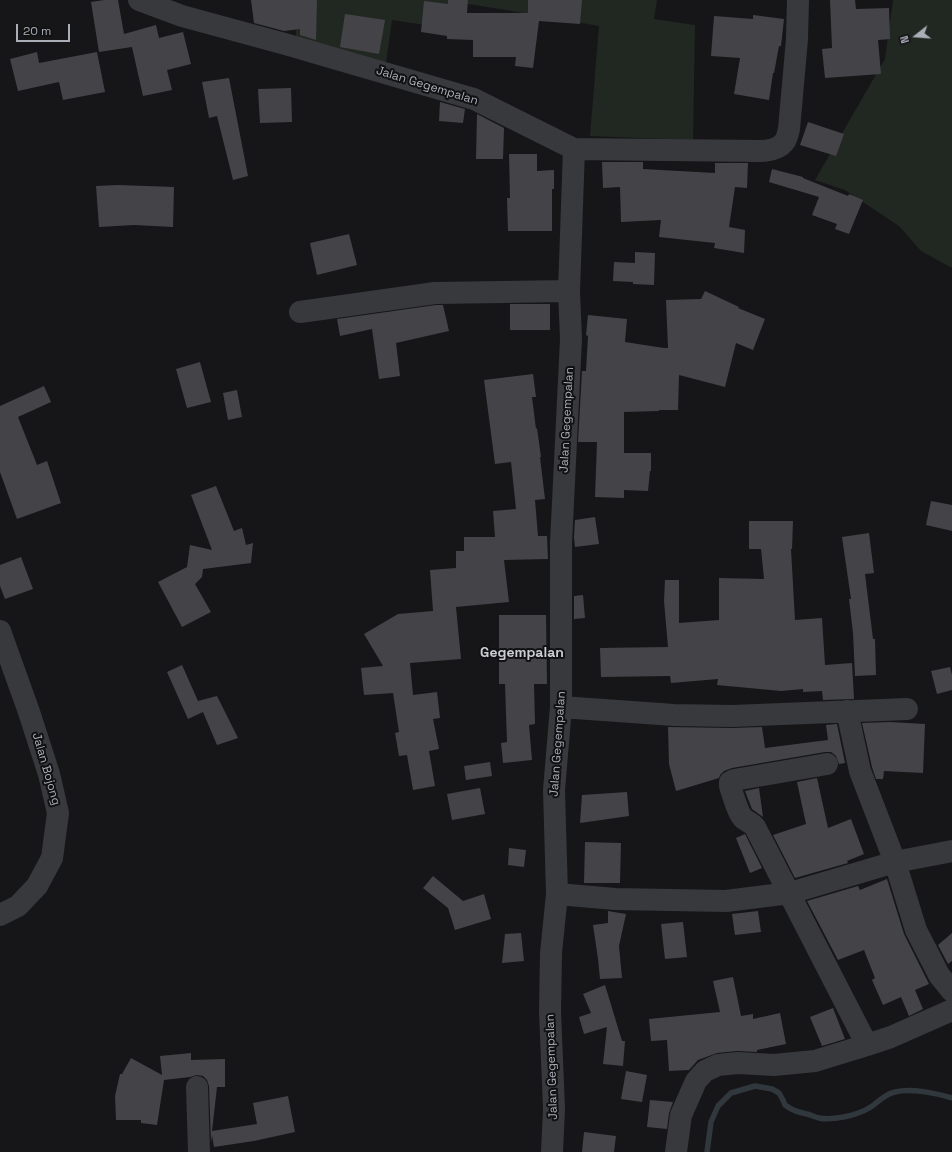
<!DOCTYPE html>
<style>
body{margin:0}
#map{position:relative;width:952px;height:1152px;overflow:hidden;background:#161618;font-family:"Space Grotesk",sans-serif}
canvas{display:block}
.north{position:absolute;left:896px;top:16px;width:40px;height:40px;-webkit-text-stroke:3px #111113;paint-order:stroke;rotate:253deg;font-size:11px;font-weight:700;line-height:16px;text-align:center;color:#aaaeb7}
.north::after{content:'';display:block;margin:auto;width:14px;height:18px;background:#aaaeb7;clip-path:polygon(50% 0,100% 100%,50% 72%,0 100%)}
.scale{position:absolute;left:16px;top:24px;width:54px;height:18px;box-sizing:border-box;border:2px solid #aaaeb7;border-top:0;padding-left:5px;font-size:12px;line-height:14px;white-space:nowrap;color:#aaaeb7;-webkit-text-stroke:3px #111113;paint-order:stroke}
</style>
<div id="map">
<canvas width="952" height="1152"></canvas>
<div class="north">N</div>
<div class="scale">20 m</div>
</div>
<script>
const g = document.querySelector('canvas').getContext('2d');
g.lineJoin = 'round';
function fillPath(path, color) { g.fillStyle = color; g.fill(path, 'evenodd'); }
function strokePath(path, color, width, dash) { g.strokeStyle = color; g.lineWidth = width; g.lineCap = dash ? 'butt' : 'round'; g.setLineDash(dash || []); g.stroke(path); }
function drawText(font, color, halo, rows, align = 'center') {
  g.font = font + ' "Space Grotesk",sans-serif'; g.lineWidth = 4; g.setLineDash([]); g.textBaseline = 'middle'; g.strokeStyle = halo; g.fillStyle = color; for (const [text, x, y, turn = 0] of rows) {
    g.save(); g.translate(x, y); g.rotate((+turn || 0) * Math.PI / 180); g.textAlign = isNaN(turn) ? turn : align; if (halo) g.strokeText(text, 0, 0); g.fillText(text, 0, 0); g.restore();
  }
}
const green = new Path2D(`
 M 295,0 L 657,0 L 654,19 L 695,25 L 693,140 L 590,136 L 599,26 L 518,12 L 456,2 L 452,29 L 392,20 L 386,63 L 296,37 Z
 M 893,0 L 952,0 L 952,267 L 950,267 L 921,251 L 899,226 L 845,190 L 815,180 L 885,59 Z`);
const stream = new Path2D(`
 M 707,1152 L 711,1122 L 718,1106 L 731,1093 L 755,1086 L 772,1089 L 779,1093 L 783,1100 L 785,1105 C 793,1111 798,1112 807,1114 C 811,1115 815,1117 819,1118 C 832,1121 858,1115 869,1108 C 878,1103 884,1094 895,1092 C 911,1088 936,1093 952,1098`);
const building = new Path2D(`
 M 104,0 L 118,0 L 124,34 L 156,25 L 159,38 L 183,32 L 191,64 L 167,70 L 172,90 L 143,96 L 132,47 L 99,52 L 91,2 Z
 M 251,0 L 317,0 L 316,40 L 300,35 L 300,29 L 284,31 L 254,23 Z
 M 448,0 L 468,0 L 467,13 L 528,13 L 528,0 L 582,0 L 580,24 L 539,21 L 533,68 L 515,66 L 516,57 L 473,57 L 473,40 L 447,39 L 447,36 L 421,32 L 424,1 L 448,4 Z
 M 830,0 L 855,0 L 856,9 L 889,8 L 890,39 L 878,40 L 881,74 L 825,78 L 822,49 L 832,48 Z
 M 345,14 L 385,20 L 379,54 L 340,47 Z
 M 753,15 L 784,19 L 781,46 L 779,46 L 774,73 L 773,73 L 769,100 L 734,94 L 740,58 L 711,56 L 714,16 L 753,19 Z
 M 37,52 L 39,63 L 97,52 L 105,92 L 63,100 L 59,82 L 18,91 L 10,59 Z
 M 229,78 L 248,176 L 233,180 L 217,116 L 209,118 L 202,82 Z
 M 291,88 L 292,122 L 260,123 L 258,89 Z
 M 440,102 L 465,109 L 463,123 L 439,121 Z
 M 477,114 L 504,128 L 503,159 L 476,159 Z
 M 808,122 L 844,134 L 836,156 L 800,145 Z
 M 509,154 L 537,154 L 537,171 L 554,170 L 554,189 L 552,189 L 552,231 L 508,231 L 507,198 L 510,198 Z
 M 602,162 L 643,162 L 643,169 L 715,173 L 715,163 L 748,163 L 747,188 L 735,187 L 729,227 L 745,230 L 744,253 L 714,248 L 715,243 L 659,237 L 661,220 L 621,222 L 620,187 L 603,188 Z
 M 772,169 L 803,177 L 803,178 L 848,196 L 849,194 L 863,200 L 849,234 L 835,229 L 837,224 L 812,215 L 819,197 L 769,182 Z
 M 118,185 L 174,187 L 173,227 L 134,225 L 99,227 L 96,186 Z
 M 349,234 L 357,265 L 317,275 L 310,243 Z
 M 635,252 L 655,253 L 654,285 L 633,284 L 633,282 L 613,281 L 614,262 L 635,263 Z
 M 705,291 L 739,307 L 738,308 L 765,319 L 753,350 L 736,343 L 725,387 L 679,375 L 678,410 L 659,410 L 659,411 L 624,412 L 624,453 L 651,453 L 651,471 L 650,471 L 648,491 L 624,490 L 624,498 L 595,497 L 597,442 L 578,442 L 582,371 L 586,371 L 588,336 L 586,335 L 588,315 L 627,319 L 625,342 L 664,348 L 668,348 L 666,300 L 701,299 Z
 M 510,304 L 550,304 L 550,330 L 510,330 Z
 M 436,305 L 443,305 L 449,331 L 396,343 L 400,376 L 379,379 L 372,329 L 340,336 L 337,319 Z
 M 200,362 L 211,402 L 187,408 L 176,369 Z
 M 533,374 L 536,397 L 532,397 L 536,429 L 537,428 L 541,457 L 540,457 L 545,499 L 535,500 L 538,536 L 547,536 L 548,559 L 504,560 L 509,602 L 456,607 L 461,659 L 410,663 L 413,695 L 437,692 L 440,718 L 433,719 L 439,749 L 429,751 L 435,786 L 413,790 L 407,755 L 399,756 L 395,733 L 399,732 L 393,693 L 364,695 L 361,668 L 383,666 L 364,634 L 398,614 L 433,611 L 430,570 L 456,568 L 456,551 L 464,551 L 464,537 L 495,537 L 493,511 L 516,509 L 511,462 L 495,464 L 484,380 Z
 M 44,386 L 51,402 L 18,417 L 37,465 L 47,461 L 61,503 L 17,519 L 0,472 L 0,406 Z
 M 237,390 L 242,417 L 228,420 L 223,393 Z
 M 216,486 L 234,531 L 242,528 L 246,545 L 253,543 L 251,563 L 203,569 L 202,577 L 195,584 L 211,612 L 182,627 L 158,582 L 187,567 L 190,545 L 212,550 L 191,495 Z
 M 931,501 L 952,505 L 952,531 L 926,525 Z
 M 595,517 L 599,544 L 575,547 L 574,537 L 575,520 Z
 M 749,521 L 793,521 L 792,549 L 791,549 L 795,620 L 822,618 L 825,665 L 852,663 L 854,699 L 823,700 L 822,691 L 803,692 L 803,689 L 781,691 L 717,685 L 718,679 L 671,683 L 670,676 L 601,677 L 600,648 L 668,647 L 664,601 L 665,580 L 679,580 L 679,623 L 719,620 L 719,578 L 764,579 L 761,549 L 749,549 Z
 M 869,533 L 874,573 L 865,574 L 873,639 L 875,639 L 876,675 L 855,676 L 853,633 L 849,599 L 851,599 L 842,537 Z
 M 21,557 L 33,589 L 5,599 L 0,586 L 0,565 Z
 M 583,595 L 585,618 L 574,619 L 574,596 Z
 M 499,615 L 546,615 L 547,684 L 534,684 L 535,724 L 529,725 L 532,760 L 503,763 L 501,743 L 507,742 L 505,684 L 499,684 Z
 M 182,665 L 198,701 L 217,696 L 238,738 L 217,745 L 203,712 L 188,719 L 167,672 Z
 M 950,667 L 952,675 L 952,690 L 937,694 L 931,671 Z
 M 890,722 L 925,724 L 923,773 L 884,771 L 883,779 L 876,779 L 872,767 L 862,723 Z
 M 837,724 L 845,763 L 839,764 L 836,756 L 831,752 L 825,752 L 732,768 L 724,771 L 720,775 L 719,778 L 676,791 L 669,764 L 668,727 L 732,728 L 762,727 L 765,748 L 828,740 L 826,725 Z
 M 490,762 L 492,776 L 466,780 L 464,766 Z
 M 817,778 L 828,828 L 851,819 L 864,854 L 847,861 L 848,863 L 795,878 L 773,835 L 806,824 L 797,782 Z
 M 480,788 L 485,814 L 452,820 L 447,794 Z
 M 759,788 L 763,817 L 752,809 L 745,791 Z
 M 627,792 L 629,816 L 580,823 L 582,795 Z
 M 745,834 L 762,868 L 750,873 L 736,838 Z
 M 585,842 L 621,843 L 620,883 L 584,883 Z
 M 509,848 L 526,850 L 524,867 L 508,865 Z
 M 433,876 L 463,901 L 484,894 L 491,919 L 455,930 L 448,908 L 423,888 Z
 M 887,879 L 904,934 L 929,984 L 915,990 L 923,1009 L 909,1016 L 901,997 L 883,1005 L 872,980 L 875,978 L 864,950 L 838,960 L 807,901 L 858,886 L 860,890 Z
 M 608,911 L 626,914 L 619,946 L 622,978 L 600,979 L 598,959 L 593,925 L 608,923 Z
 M 758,911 L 761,932 L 735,935 L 732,914 Z
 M 683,922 L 687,957 L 665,959 L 661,924 Z
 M 521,933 L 524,961 L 502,963 L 505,934 Z
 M 952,933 L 952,961 L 948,964 L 938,945 Z
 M 733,977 L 741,1016 L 753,1014 L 753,1019 L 780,1013 L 786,1044 L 757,1050 L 757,1052 L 737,1051 L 717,1053 L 698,1060 L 689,1070 L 669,1071 L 667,1040 L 651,1041 L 649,1019 L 720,1012 L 713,981 Z
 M 605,985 L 622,1041 L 625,1041 L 623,1066 L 603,1064 L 607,1027 L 584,1034 L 579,1017 L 591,1013 L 583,994 Z
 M 833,1008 L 845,1039 L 822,1046 L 810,1017 Z
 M 191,1053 L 191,1060 L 225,1059 L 225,1087 L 217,1087 L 212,1131 L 257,1124 L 253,1103 L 288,1096 L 295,1132 L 254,1141 L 214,1147 L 212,1135 L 211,1143 L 209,1086 L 207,1080 L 203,1076 L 197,1075 L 190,1077 L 164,1080 L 157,1125 L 141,1123 L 141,1120 L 116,1120 L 115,1096 L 120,1074 L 122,1074 L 131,1058 L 162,1075 L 160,1056 Z
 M 626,1071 L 647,1075 L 642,1102 L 621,1099 Z
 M 650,1100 L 673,1102 L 669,1113 L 667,1129 L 647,1127 Z
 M 584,1132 L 616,1136 L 614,1152 L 582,1152 Z`);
const minor = new Path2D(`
 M 139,0 L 182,16 L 285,44 L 474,99 L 574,149 L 759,151 C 768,151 779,150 785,141 C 787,138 788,133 789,129 L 797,39 L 798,0
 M 300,312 L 435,293 L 569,291
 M 0,631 L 29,712 L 49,774 L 58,813 L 52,858 L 37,886 L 18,906 L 0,915
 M 561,707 L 674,715 L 732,716 L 907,709
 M 847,711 L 860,771 L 895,862 L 916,930 L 939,975 L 952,991
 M 827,764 L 734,780 L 730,782 L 730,786 C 733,795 738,814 744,819 C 748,822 752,823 755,827 L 867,1045
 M 557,894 L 615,899 L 726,901 L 790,893 L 895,862 L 952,851
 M 197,1087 L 199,1152
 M 552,1152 L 554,1109 L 550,1011 L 551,953 L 557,894 L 554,790 L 561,707 L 561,543 L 571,339 L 569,291 L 574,149
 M 676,1152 L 681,1115 L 696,1081 L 705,1071 L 718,1065 L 738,1063 L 774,1065 L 815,1061 L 867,1045 L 891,1037 L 952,1010`);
const streetNames = [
 ["Jalan Gegempalan",427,86,17],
 ["Jalan Gegempalan",567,420,-87],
 ["Jalan Gegempalan",558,744,-86],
 ["Jalan Bojong",46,769,74],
 ["Jalan Gegempalan",552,1067,-92]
];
const quarterNames = [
 ["Gegempalan",522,653]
];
fillPath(green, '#212822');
strokePath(stream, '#30373d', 5.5);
fillPath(building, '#444448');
strokePath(minor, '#38393d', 22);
drawText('12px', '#aaaeb7', '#111113', streetNames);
drawText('bold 14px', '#cacdd3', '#111113', quarterNames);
</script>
